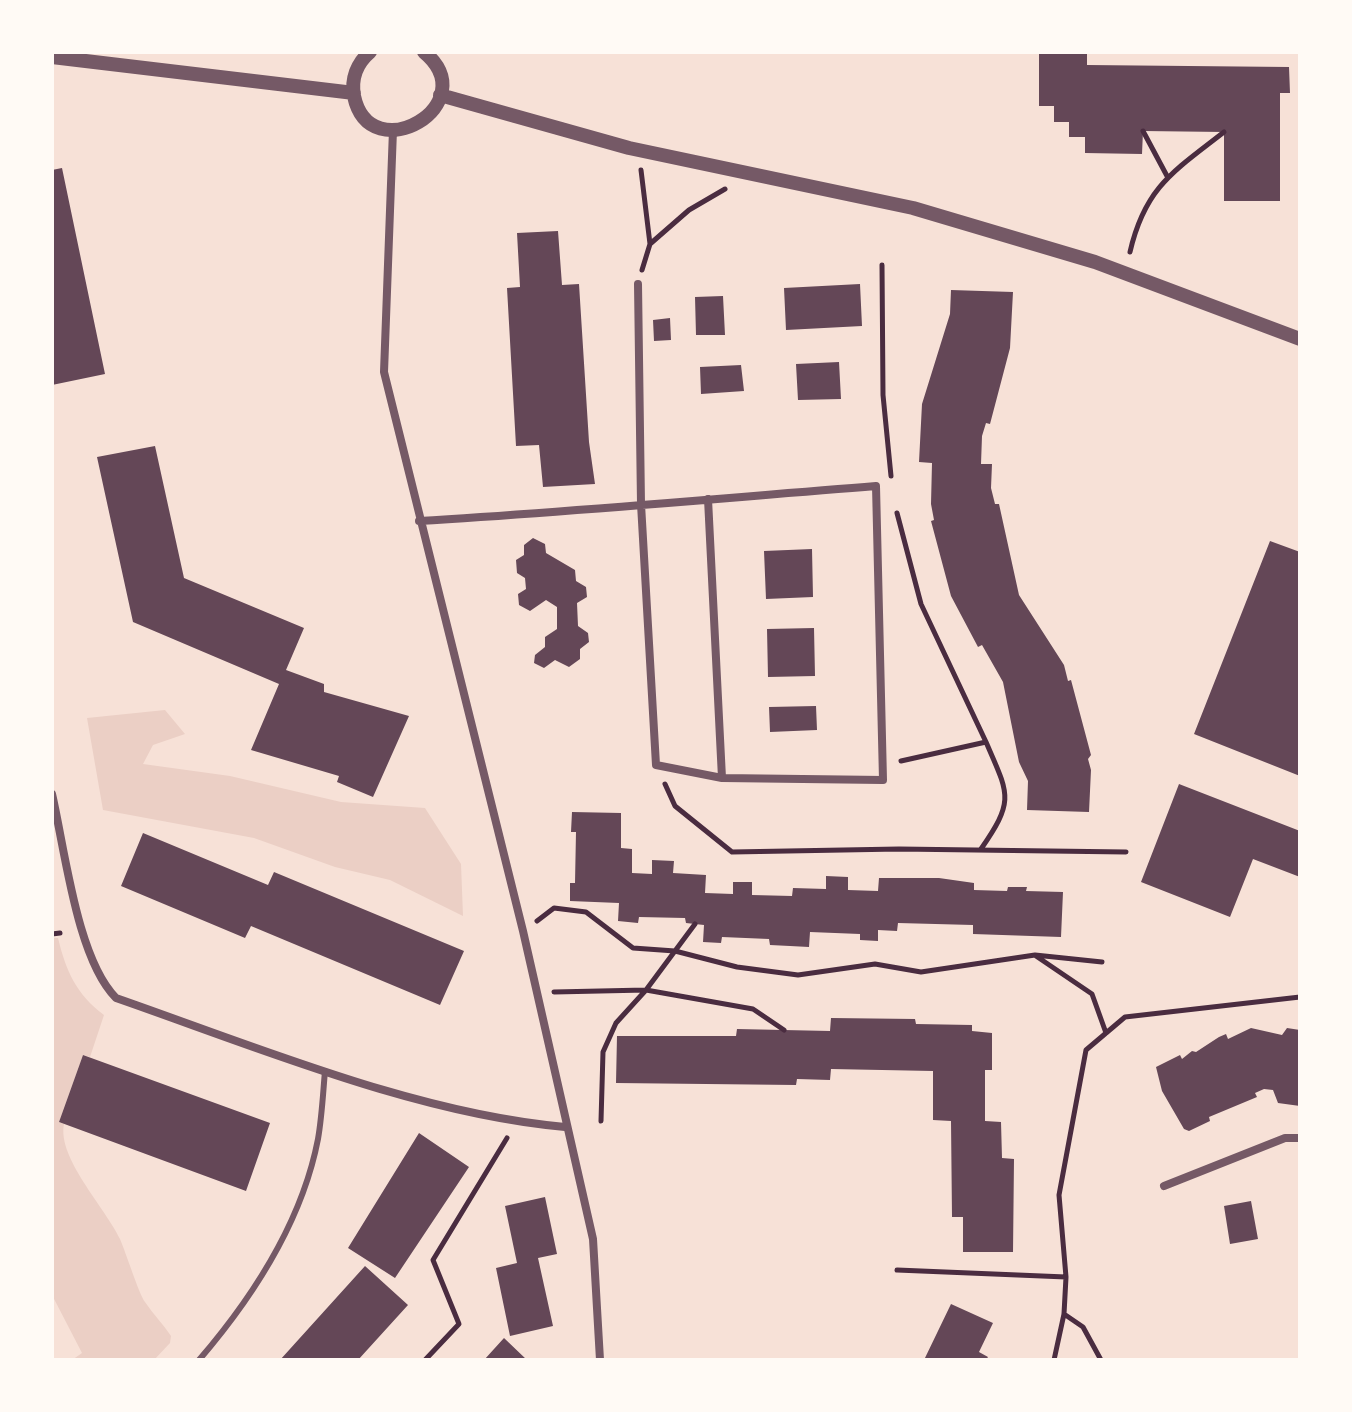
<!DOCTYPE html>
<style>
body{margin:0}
#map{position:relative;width:1352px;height:1412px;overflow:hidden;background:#f7e1d7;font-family:"Sofia Sans Condensed",sans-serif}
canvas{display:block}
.frame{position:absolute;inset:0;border:54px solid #fffaf5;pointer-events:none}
</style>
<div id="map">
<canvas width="1352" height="1412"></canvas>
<div class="frame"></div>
</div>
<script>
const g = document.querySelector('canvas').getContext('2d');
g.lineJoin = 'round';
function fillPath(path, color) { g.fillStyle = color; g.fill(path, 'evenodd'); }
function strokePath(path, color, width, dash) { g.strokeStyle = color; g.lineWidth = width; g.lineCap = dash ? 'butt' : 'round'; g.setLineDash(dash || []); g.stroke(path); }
const green = new Path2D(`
 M 165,710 L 185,734 L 153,745 L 143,764 L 230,776 L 341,802 L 425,808 L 461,864 L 463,916 L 390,880 L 335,867 L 254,838 L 103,810 L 87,718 Z
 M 52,938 L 58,938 C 66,971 76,994 104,1015 L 90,1057 L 83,1055 L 59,1122 L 64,1124 C 57,1158 105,1207 120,1239 C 126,1253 139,1294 145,1302 C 153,1314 163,1324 171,1336 L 170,1343 L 154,1360 L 72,1360 L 82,1353 L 52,1295 Z`);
const building = new Path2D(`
 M 1039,52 L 1087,52 L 1087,65 L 1289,67 L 1290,93 L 1280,93 L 1280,201 L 1224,201 L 1224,132 L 1143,131 L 1142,154 L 1085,153 L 1085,137 L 1069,137 L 1069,122 L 1054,122 L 1054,106 L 1039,106 Z
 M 62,168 L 105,374 L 52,385 L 52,170 Z
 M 558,231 L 562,285 L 579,284 L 589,442 L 595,484 L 543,487 L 539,445 L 516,446 L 507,288 L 520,287 L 517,233 Z
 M 860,284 L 862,326 L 786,330 L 784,288 Z
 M 951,290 L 1013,292 L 1010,348 L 990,424 L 986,423 L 982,436 L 981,464 L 992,464 L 991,488 L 995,504 L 999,504 L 1019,595 L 1064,665 L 1068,681 L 1071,680 L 1091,755 L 1088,759 L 1091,770 L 1089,812 L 1027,810 L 1028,781 L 1019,762 L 1003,682 L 982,645 L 978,647 L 951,596 L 931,521 L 934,520 L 931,504 L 932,463 L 919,462 L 922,404 L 950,314 Z
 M 723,296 L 725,335 L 696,335 L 695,297 Z
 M 670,318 L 671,340 L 654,341 L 653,320 Z
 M 839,362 L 841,399 L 798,400 L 796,364 Z
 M 741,365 L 744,391 L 701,394 L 700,367 Z
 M 155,446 L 184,578 L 304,628 L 286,670 L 324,684 L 324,692 L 409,716 L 373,797 L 337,782 L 339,776 L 251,750 L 279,684 L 133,622 L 97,457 Z
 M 533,538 L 545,544 L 546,553 L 575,570 L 576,581 L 586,587 L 587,597 L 577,603 L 578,626 L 588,633 L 589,642 L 580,649 L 580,659 L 569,667 L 555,660 L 544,668 L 534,663 L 535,655 L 545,647 L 545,637 L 557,629 L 557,607 L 546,600 L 530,611 L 519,605 L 518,594 L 526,589 L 525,578 L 517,573 L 516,560 L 524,555 L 524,545 Z
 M 1270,541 L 1300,552 L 1300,776 L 1194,734 Z
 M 812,549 L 813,597 L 766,599 L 764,551 Z
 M 814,628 L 815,676 L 768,677 L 767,629 Z
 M 816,706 L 817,730 L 770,732 L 769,707 Z
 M 1179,784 L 1300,831 L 1300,877 L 1253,859 L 1230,917 L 1141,882 Z
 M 572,812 L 621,813 L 621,848 L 632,849 L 632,873 L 652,874 L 652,860 L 674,861 L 673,873 L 706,875 L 705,893 L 733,894 L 733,882 L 752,882 L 752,895 L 792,896 L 793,888 L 826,889 L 826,876 L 848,877 L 848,890 L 878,891 L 879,878 L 939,878 L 974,883 L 974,890 L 1007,891 L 1008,887 L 1027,887 L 1026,891 L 1063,892 L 1061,937 L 973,934 L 973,925 L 898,923 L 897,931 L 878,930 L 878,941 L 860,940 L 860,934 L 810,932 L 809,947 L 790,946 L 770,945 L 769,939 L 722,937 L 721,943 L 703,942 L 704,925 L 686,923 L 685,918 L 639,917 L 638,923 L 618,921 L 619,903 L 570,901 L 570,883 L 575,883 L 576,832 L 571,832 Z
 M 143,833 L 268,885 L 274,872 L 464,951 L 440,1005 L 251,926 L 245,938 L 121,886 Z
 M 831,1018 L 915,1019 L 916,1024 L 972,1025 L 972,1031 L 992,1033 L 992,1070 L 985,1070 L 985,1121 L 1001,1122 L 1002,1158 L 1014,1159 L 1013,1252 L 963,1252 L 963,1217 L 952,1217 L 951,1121 L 933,1120 L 933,1071 L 831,1069 L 830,1080 L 797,1079 L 796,1085 L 616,1083 L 617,1036 L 736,1036 L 737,1029 L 830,1031 Z
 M 1251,1028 L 1282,1035 L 1287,1028 L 1300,1030 L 1300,1106 L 1278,1103 L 1273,1090 L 1264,1089 L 1255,1093 L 1257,1097 L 1209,1117 L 1210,1121 L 1189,1131 L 1184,1129 L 1162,1091 L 1156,1067 L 1180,1055 L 1182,1059 L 1192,1051 L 1196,1052 L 1219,1037 L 1226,1034 L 1228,1039 Z
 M 83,1055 L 270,1123 L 246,1191 L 59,1122 Z
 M 419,1133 L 469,1167 L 395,1278 L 348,1248 Z
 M 545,1197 L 557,1254 L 538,1258 L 553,1326 L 510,1336 L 496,1268 L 517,1263 L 505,1206 Z
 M 1251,1201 L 1258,1239 L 1230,1244 L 1224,1206 Z
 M 365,1266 L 408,1305 L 358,1360 L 280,1360 Z
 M 951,1304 L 993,1323 L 979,1352 L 988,1357 L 986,1360 L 924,1360 Z
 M 504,1338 L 527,1360 L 484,1360 Z`);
const path = new Path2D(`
 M 1143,131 L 1167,176
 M 641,170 L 650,244 L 642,270
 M 650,244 L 689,210 L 725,189
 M 1130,252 C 1145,187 1174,171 1224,132
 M 882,265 L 883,395 L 891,476
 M 897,513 L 921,604 L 986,742
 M 901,761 L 986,742 C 1009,795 1015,800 981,849
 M 665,784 L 675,806 L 732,852 L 899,849 L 1126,852
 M 537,921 L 554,908 L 586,912 L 633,948 L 675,951 L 737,967 L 798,975 L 875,964 L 921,972 L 1035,955 L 1102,962
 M 52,934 L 60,933
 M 1036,956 L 1092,994 L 1106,1033
 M 554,992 L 646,990 L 753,1009 L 784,1030
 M 601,1121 L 603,1052 L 616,1023 L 646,990 L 695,924
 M 897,1270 L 1066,1277
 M 1064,1314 L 1083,1327 L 1101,1360
 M 425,1360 L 459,1324 L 433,1260 L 507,1138
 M 1054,1360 L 1064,1314 L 1066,1277 L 1059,1195 L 1086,1050 L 1125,1017 L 1300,997`);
const service = new Path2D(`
 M 199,1360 C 254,1296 302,1222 318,1139 C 322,1116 323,1093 325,1071`);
const minor = new Path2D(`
 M 393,130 L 384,372 L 523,931 L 593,1239 L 600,1360
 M 708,499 L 722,778
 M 419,521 C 571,512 724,498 876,486 L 883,780 L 722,778 L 656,765 L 641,504 L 638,284
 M 52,794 C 65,850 77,959 116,998 C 257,1047 417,1114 565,1127
 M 1164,1186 L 1285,1138 L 1300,1138`);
const tertiary = new Path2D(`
 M 370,52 C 357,63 351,79 354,96 C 370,172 487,104 424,52
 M 52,57 L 354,93
 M 440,95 L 629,148 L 913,208 L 1095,262 L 1300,339`);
fillPath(green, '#ebcfc5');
fillPath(building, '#644757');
strokePath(path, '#4a2c40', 5);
strokePath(service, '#755966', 6);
strokePath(minor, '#755966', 8);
strokePath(tertiary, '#755966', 14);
</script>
